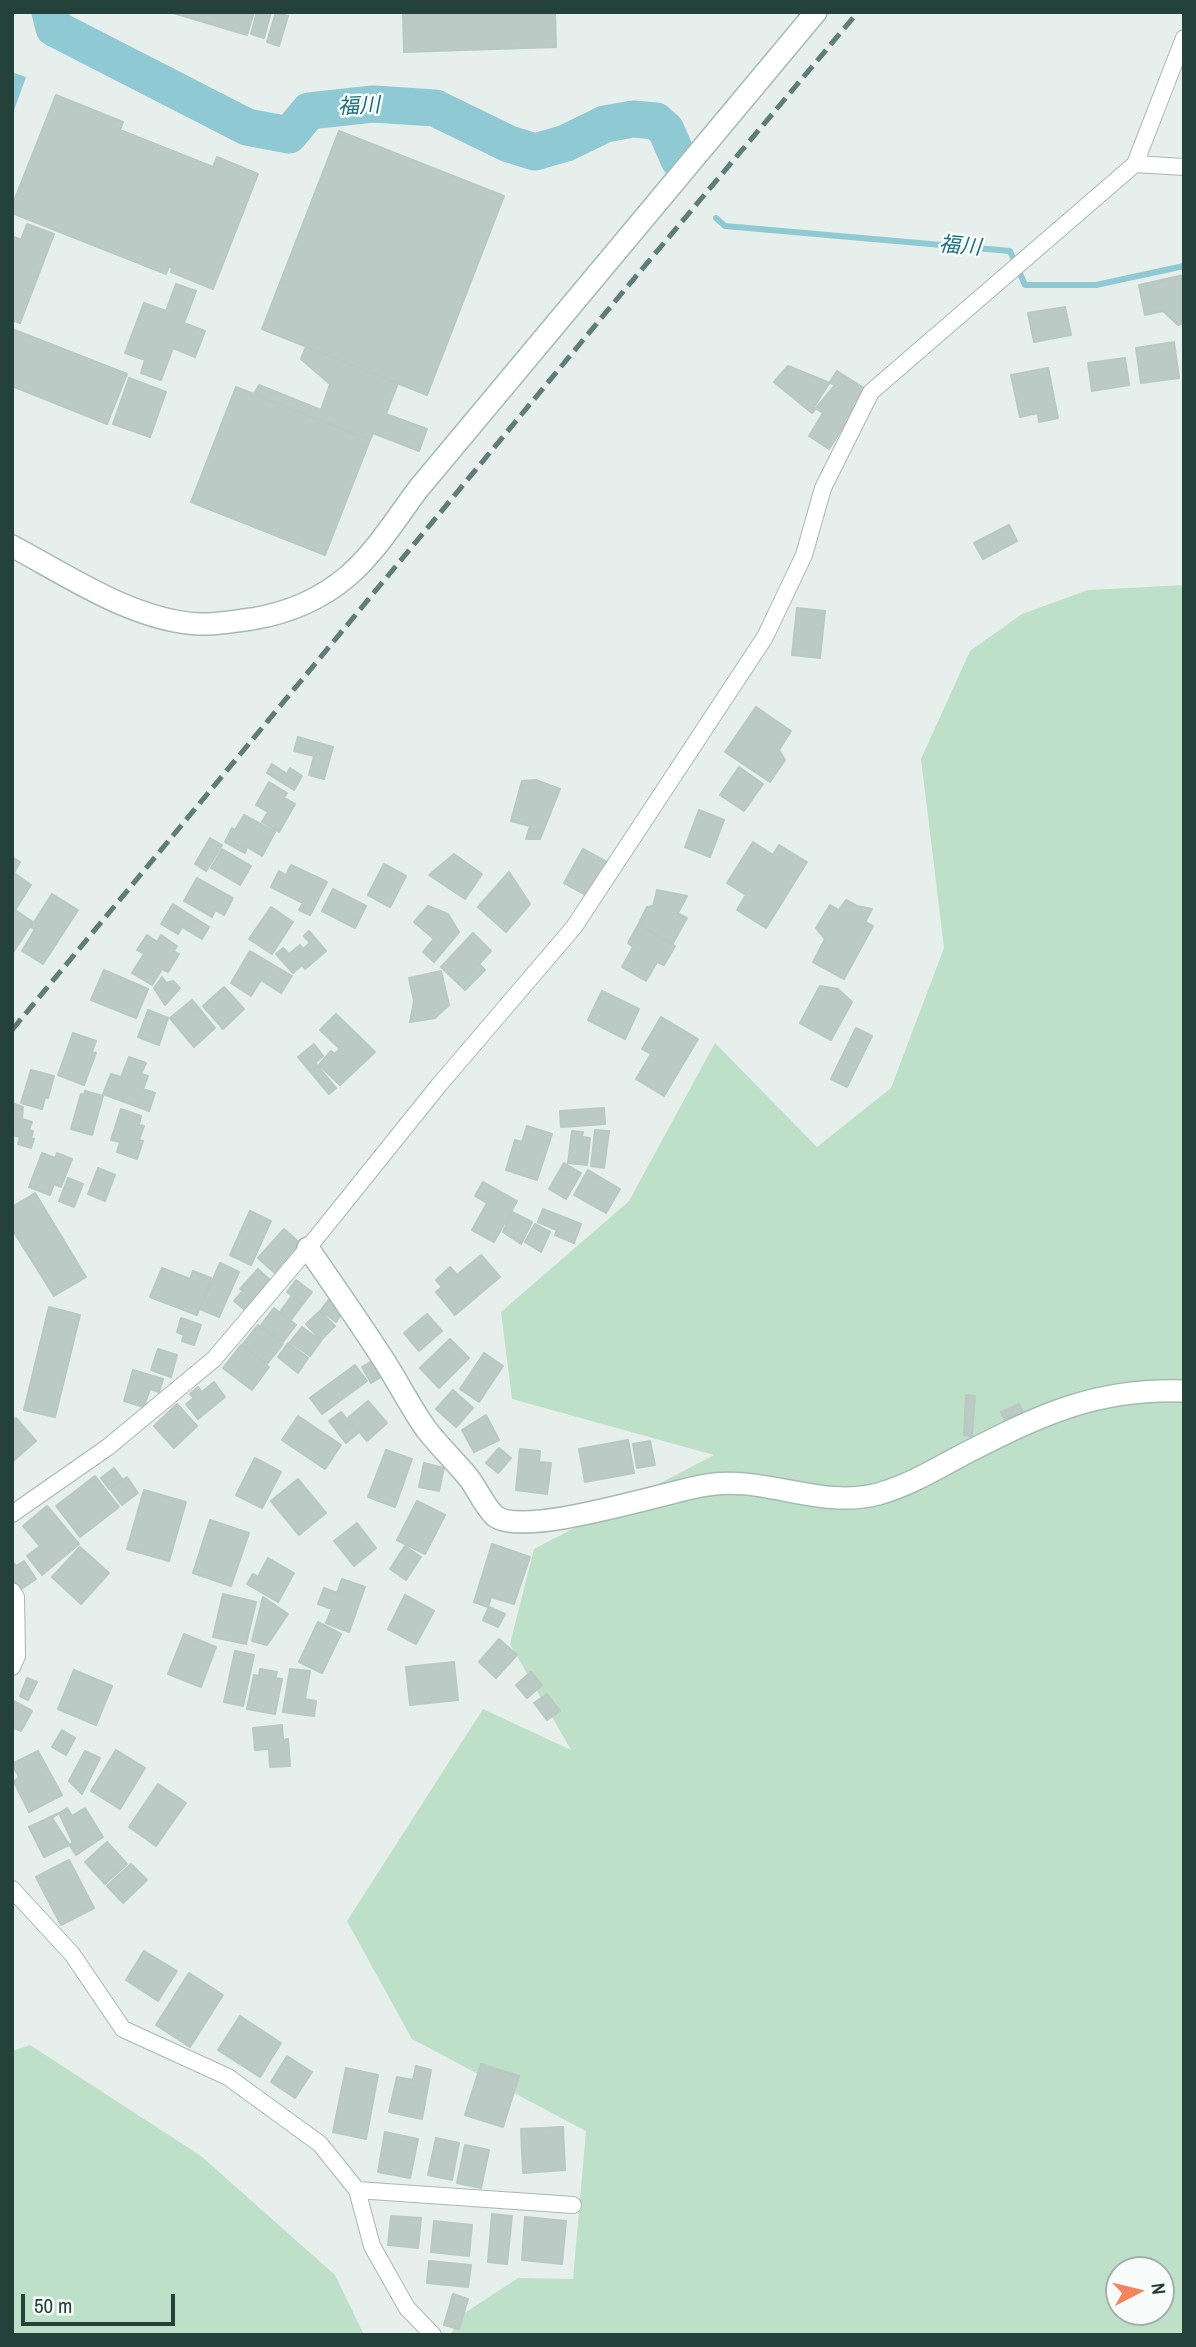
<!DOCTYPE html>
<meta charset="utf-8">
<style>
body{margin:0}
#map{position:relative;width:1196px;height:2347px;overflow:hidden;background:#e6efeb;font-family:"Archivo Narrow",sans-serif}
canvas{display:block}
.frame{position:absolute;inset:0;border:14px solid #24423a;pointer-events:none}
.north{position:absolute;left:1105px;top:2256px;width:70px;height:70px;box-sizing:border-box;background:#f7fbf9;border:2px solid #a3b1ad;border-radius:50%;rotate:83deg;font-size:19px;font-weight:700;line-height:28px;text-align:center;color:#24423a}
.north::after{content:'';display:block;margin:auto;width:24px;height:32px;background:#f4845f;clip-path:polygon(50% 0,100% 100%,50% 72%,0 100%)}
.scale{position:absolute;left:21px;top:2294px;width:154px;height:32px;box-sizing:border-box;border:4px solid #24423a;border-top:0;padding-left:9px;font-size:21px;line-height:24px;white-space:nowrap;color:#24423a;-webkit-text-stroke:5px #f7fbf9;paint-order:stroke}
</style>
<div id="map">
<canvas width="1196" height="2347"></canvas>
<div class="frame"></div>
<div class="north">N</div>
<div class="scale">50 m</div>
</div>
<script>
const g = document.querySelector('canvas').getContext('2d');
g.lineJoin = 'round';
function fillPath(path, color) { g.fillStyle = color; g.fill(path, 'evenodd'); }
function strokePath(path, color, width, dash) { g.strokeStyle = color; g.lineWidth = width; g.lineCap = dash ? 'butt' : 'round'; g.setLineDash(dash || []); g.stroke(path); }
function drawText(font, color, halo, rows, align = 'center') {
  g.font = font + ' "Archivo Narrow","Noto Sans JP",sans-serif'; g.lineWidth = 5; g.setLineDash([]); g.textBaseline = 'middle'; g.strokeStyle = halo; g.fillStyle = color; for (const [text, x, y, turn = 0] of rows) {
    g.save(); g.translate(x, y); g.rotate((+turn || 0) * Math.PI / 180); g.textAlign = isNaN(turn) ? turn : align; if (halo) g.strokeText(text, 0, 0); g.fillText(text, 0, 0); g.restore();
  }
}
const green = new Path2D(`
 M 1184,585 L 1184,2335 L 451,2335 L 460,2316 L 518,2278 L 573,2279 L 586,2131 L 412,2039 L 347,1921 L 483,1709 L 571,1750 L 510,1644 L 534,1549 L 714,1455 L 512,1399 L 501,1312 L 629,1201 L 715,1043 L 817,1147 L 891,1088 L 944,948 L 921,759 L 970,651 L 1022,614 L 1088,590 ZM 1119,2270 L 1161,2270 L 1161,2312 L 1119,2312 Z
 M 30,2045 L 201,2156 L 335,2275 L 364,2335 L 12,2335 L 12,2051 Z`);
const water = new Path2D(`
 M 12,72 L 26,77 L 12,116 Z`);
const stream = new Path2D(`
 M 716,218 L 725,226 L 1010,251 L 1025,285 L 1096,285 L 1184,266`);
const river = new Path2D(`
 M 50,12 L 54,28 L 247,127 L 289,135 L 309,111 L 373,104 L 435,108 L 509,144 L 535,152 L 566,143 L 605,124 L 633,119 L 656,121 L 666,130 L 679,160`);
const building = new Path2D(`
 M 170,12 L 254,12 L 247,35 Z
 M 257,12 L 271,12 L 264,38 L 251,34 Z
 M 276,12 L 288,16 L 279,46 L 267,42 Z
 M 403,12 L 555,12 L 556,47 L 404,52 Z
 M 56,95 L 123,122 L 120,130 L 213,167 L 217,157 L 258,174 L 213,289 L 171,272 L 172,268 L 169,266 L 166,274 L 12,213 L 12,206 Z
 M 339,131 L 504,196 L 427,395 L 262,329 Z
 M 27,224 L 54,234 L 20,323 L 12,320 L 12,236 L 21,240 Z
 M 1184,275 L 1184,323 L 1178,325 L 1163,311 L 1145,315 L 1139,285 Z
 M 176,284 L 196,291 L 184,323 L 205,331 L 195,357 L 173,348 L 161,380 L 141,373 L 145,360 L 125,353 L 144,303 L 166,311 Z
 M 1065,307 L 1071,335 L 1034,342 L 1028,313 Z
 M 12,329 L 127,374 L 107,424 L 12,386 Z
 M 1174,342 L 1179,378 L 1141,383 L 1136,348 Z
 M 306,347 L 398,383 L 386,414 L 427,429 L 419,451 L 373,433 L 370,440 L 254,394 L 259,385 L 321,410 L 330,384 L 301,359 Z
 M 1125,358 L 1129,385 L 1092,391 L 1088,363 Z
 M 788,366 L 835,385 L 812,413 L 774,382 Z
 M 1048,368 L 1058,418 L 1039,422 L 1038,413 L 1020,417 L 1011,375 Z
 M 837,371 L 867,390 L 829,449 L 809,436 L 823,413 L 814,407 Z
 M 129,378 L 166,392 L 150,437 L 113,424 Z
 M 236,387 L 370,440 L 325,555 L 191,502 Z
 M 1009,525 L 1017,541 L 983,559 L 974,543 Z
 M 797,608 L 825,611 L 820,658 L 792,655 Z
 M 756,707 L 791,731 L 779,750 L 785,760 L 770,782 L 725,752 Z
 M 298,737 L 333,747 L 324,779 L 309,775 L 314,756 L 294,751 Z
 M 272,764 L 287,774 L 290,768 L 302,776 L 294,790 L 267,773 Z
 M 739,767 L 763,784 L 744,811 L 720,795 Z
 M 536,780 L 560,789 L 540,839 L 526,839 L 530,826 L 511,821 L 522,781 Z
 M 269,782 L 287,793 L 284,798 L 295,804 L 279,832 L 262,822 L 268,812 L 256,805 Z
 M 699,810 L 724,820 L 710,857 L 685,847 Z
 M 244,815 L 275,832 L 262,856 L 247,847 L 245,853 L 225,842 L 232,828 L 235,830 Z
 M 210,838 L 222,845 L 206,871 L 195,864 Z
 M 753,842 L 773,855 L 779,845 L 807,862 L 766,928 L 737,910 L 746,895 L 727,883 Z
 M 222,849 L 251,866 L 240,885 L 211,868 Z
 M 583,849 L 607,862 L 588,896 L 564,883 Z
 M 454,854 L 482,874 L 465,899 L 429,875 Z
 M 12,857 L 20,862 L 14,873 L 31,885 L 15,910 L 33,922 L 12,954 Z
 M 384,864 L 406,876 L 390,907 L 368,895 Z
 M 291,865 L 327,882 L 310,915 L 299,910 L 303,903 L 271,887 L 279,871 L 286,875 Z
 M 509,872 L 530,904 L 506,932 L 478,907 Z
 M 197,878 L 233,898 L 224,915 L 215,910 L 212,917 L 184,901 Z
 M 333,889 L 366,906 L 355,928 L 322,911 Z
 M 657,890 L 687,896 L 678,913 L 687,918 L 673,943 L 638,925 L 647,907 L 653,906 Z
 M 52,894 L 78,910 L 43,964 L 22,951 L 35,929 L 31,927 Z
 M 846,900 L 857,906 L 872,909 L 865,922 L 873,926 L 844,979 L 813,962 L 825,939 L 816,928 L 830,905 L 839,910 Z
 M 173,904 L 209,927 L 202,939 L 182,927 L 178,934 L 161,924 Z
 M 428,906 L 448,914 L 459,932 L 434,962 L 423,952 L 434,939 L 414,922 Z
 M 271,907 L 293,922 L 272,954 L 249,939 Z
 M 638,925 L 675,946 L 664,965 L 657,962 L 646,981 L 622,967 L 633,947 L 628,943 Z
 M 309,931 L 326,951 L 305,969 L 302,965 L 293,973 L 276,954 L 283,948 L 289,954 L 300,945 L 303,949 L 310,943 L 304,936 Z
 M 473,933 L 491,951 L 479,964 L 485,970 L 465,990 L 441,967 Z
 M 147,935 L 157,942 L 161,935 L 177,946 L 174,951 L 179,954 L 168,972 L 162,969 L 152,985 L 132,973 L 144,954 L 137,950 Z
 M 250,951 L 292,976 L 281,993 L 261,980 L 251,996 L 231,983 Z
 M 104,970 L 148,989 L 136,1018 L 91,1000 Z
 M 441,971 L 449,1005 L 435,1018 L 410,1022 L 414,1001 L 409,978 Z
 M 162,977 L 166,983 L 173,981 L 180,988 L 165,1005 L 154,988 Z
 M 820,986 L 838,989 L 852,1002 L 831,1040 L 800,1023 Z
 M 224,987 L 244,1009 L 223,1029 L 203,1006 Z
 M 602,991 L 639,1009 L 625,1039 L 588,1020 Z
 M 192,1000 L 215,1028 L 194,1047 L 170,1018 Z
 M 148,1010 L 168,1018 L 159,1045 L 138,1037 Z
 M 336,1014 L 375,1052 L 340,1085 L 319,1065 L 331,1051 L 334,1054 L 340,1049 L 320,1030 Z
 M 661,1017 L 698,1039 L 664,1096 L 636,1079 L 651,1054 L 642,1049 Z
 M 856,1028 L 872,1036 L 847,1087 L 831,1079 Z
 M 73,1033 L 96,1041 L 92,1052 L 96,1053 L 84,1085 L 58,1075 Z
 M 314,1044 L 323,1056 L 315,1063 L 336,1088 L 329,1094 L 298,1057 Z
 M 129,1057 L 146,1063 L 141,1074 L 148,1076 L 143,1089 L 155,1093 L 149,1111 L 103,1094 L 111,1074 L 121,1077 Z
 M 31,1070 L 54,1076 L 48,1098 L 45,1097 L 42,1109 L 21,1103 Z
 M 85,1091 L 103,1096 L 92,1135 L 71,1129 L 81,1094 L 84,1095 Z
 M 12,1103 L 23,1107 L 22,1119 L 32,1122 L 29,1130 L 33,1131 L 31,1138 L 34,1139 L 31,1148 L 18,1144 L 20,1137 L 12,1135 Z
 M 604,1108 L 605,1124 L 561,1127 L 560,1111 Z
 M 121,1109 L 141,1116 L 139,1125 L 144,1126 L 139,1140 L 143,1141 L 137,1159 L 117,1152 L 120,1142 L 111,1140 Z
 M 527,1126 L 552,1134 L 537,1180 L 506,1170 L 515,1140 L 522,1142 Z
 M 595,1130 L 609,1131 L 604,1168 L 591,1166 Z
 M 572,1131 L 583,1132 L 582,1137 L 590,1138 L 587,1165 L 568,1163 Z
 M 42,1153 L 55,1158 L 57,1153 L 72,1159 L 61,1187 L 54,1184 L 50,1195 L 29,1187 Z
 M 564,1163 L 581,1173 L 566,1199 L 549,1189 Z
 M 98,1168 L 115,1175 L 105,1201 L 88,1194 Z
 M 588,1170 L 620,1189 L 606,1213 L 574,1195 Z
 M 68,1178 L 83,1184 L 74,1207 L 59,1201 Z
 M 483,1182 L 517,1201 L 494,1242 L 472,1230 L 487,1203 L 475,1196 Z
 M 35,1193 L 86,1277 L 54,1296 L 12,1229 L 12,1207 Z
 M 543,1209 L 581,1224 L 574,1243 L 555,1235 L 557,1230 L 538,1222 Z
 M 250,1211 L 271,1221 L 251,1265 L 230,1255 Z
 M 512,1212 L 532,1222 L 521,1244 L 503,1232 Z
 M 535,1224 L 550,1232 L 541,1252 L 525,1242 Z
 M 284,1229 L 301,1244 L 276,1274 L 258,1258 Z
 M 481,1255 L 500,1277 L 455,1315 L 436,1292 L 442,1287 L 436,1280 L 450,1267 L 457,1275 Z
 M 220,1263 L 239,1272 L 219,1317 L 200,1309 Z
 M 162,1268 L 190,1279 L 193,1271 L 211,1278 L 197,1315 L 150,1297 Z
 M 258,1269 L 270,1280 L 253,1301 L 240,1289 Z
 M 296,1280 L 312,1292 L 303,1304 L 287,1292 Z
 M 241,1293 L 252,1302 L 245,1310 L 234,1301 Z
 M 291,1297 L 302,1305 L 291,1320 L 280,1312 Z
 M 329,1299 L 344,1310 L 336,1322 L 321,1310 Z
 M 49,1307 L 80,1315 L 55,1417 L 24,1410 Z
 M 274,1308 L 296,1325 L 283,1342 L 261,1325 Z
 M 320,1311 L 335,1326 L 321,1340 L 306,1324 Z
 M 427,1314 L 442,1331 L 419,1351 L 404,1333 Z
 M 181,1318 L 201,1325 L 194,1345 L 182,1341 L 184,1335 L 177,1332 Z
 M 258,1325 L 283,1344 L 267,1364 L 242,1345 Z
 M 302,1327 L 321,1341 L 310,1356 L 290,1342 Z
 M 450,1339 L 469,1358 L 439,1388 L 420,1368 Z
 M 288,1343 L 308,1358 L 298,1373 L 278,1357 Z
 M 241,1345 L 269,1367 L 252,1390 L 223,1368 Z
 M 158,1349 L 177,1355 L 171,1377 L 151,1370 Z
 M 484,1353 L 503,1366 L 479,1402 L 460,1389 Z
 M 374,1360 L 383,1376 L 371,1383 L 362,1367 Z
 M 355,1365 L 367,1381 L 322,1414 L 310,1398 Z
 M 133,1370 L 163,1379 L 159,1392 L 150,1389 L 144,1407 L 124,1401 Z
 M 214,1382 L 225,1397 L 198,1419 L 186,1404 L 194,1398 L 190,1394 L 198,1387 L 202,1392 Z
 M 453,1390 L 473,1408 L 456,1427 L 436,1409 Z
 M 966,1395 L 975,1396 L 972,1436 L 964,1435 Z
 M 368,1401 L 387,1423 L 367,1441 L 348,1418 Z
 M 177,1404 L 197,1426 L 174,1448 L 154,1426 Z
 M 1019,1404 L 1023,1412 L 1005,1420 L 1001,1412 Z
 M 341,1412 L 358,1433 L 346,1443 L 329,1421 Z
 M 486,1415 L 499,1440 L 474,1452 L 462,1430 Z
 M 298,1416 L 341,1445 L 325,1469 L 282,1440 Z
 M 16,1418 L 36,1441 L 12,1462 L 12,1421 Z
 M 628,1440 L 634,1473 L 585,1482 L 579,1449 Z
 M 650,1441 L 655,1465 L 637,1468 L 633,1444 Z
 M 499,1448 L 511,1458 L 498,1473 L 486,1463 Z
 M 520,1449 L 540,1451 L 539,1462 L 551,1463 L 547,1494 L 516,1490 Z
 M 386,1450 L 412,1459 L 395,1507 L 368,1497 Z
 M 255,1458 L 281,1472 L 262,1508 L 236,1495 Z
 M 424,1463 L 444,1468 L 439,1491 L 419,1487 Z
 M 114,1468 L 122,1479 L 109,1489 L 101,1478 Z
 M 95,1476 L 119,1507 L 80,1537 L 56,1506 Z
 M 127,1477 L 138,1493 L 122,1505 L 110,1489 Z
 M 298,1479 L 326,1513 L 299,1535 L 271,1501 Z
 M 144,1490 L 186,1502 L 169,1561 L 127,1549 Z
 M 417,1501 L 445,1515 L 425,1554 L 397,1540 Z
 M 47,1506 L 79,1544 L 42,1575 L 27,1556 L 40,1546 L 23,1526 Z
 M 210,1520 L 249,1533 L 231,1586 L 193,1573 Z
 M 357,1523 L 376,1548 L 354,1566 L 334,1541 Z
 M 492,1544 L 530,1557 L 514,1604 L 491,1597 L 488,1607 L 474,1602 Z
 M 405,1546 L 421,1557 L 406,1580 L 390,1569 Z
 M 80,1547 L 109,1573 L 81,1604 L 52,1577 Z
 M 268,1558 L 294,1573 L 278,1602 L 247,1584 L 253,1574 L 258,1577 Z
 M 12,1561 L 16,1566 L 24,1561 L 36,1579 L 20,1590 L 12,1578 Z
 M 342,1579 L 365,1587 L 349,1632 L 326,1623 L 332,1609 L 318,1604 L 324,1588 L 337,1593 Z
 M 223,1594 L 256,1602 L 246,1644 L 213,1637 Z
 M 405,1595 L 434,1611 L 416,1644 L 388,1629 Z
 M 263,1597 L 288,1614 L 267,1645 L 252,1641 Z
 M 489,1607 L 505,1614 L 498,1627 L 483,1620 Z
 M 318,1622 L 341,1634 L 322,1673 L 299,1662 Z
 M 184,1634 L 216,1647 L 201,1687 L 168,1674 Z
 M 499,1639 L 517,1655 L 496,1678 L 479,1662 Z
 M 235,1651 L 254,1655 L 243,1706 L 224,1702 Z
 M 454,1662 L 458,1700 L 410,1705 L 406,1667 Z
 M 260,1669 L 277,1672 L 275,1678 L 282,1679 L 275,1714 L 247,1709 L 254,1675 L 259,1676 Z
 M 290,1669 L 310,1671 L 305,1699 L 316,1701 L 314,1716 L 283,1712 Z
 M 74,1670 L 112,1686 L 96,1725 L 58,1709 Z
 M 531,1672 L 542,1685 L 527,1698 L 516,1685 Z
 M 27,1678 L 37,1682 L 28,1700 L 20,1696 Z
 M 547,1694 L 560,1711 L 547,1720 L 534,1703 Z
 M 12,1700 L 32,1711 L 21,1731 L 12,1727 Z
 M 282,1725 L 283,1740 L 288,1739 L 290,1766 L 270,1767 L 269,1749 L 255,1750 L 253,1728 Z
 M 62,1730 L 75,1738 L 66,1755 L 52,1747 Z
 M 116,1750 L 145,1768 L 120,1809 L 91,1791 Z
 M 38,1751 L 62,1795 L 29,1812 L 14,1782 L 19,1777 L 12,1764 Z
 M 85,1751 L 100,1758 L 82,1794 L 69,1781 Z
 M 158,1784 L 186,1803 L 156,1846 L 129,1827 Z
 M 67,1808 L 72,1816 L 85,1808 L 103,1837 L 76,1855 L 52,1818 Z
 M 59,1813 L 73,1843 L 44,1857 L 29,1827 Z
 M 107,1842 L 127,1864 L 105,1884 L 85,1862 Z
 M 69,1860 L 94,1908 L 61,1925 L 36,1877 Z
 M 131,1864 L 147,1880 L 123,1903 L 107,1886 Z
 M 144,1951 L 177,1971 L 158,2001 L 126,1980 Z
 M 189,1973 L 223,1995 L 190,2047 L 156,2025 Z
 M 240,2016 L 281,2043 L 260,2077 L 218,2050 Z
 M 287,2056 L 312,2072 L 295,2098 L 271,2082 Z
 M 481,2064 L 519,2076 L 503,2127 L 465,2115 Z
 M 416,2066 L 431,2070 L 422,2119 L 389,2112 L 397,2077 L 413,2080 Z
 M 346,2068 L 378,2075 L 366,2139 L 333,2132 Z
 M 563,2127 L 565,2170 L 523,2173 L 521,2129 Z
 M 385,2132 L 418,2139 L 410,2178 L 378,2172 Z
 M 436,2138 L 459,2143 L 452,2180 L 428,2175 Z
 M 465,2145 L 489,2150 L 481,2188 L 457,2183 Z
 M 492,2214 L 512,2216 L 507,2264 L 488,2262 Z
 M 391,2216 L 421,2218 L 418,2248 L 388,2245 Z
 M 525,2217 L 566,2221 L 562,2264 L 522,2260 Z
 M 434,2221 L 472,2225 L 469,2256 L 431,2252 Z
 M 429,2261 L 471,2265 L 468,2287 L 427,2283 Z
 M 453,2294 L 468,2299 L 459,2329 L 444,2325 Z`);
const street = new Path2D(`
 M 1135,164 L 1184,167
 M 12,1514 L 108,1447 L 214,1359 L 308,1248 L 439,1085 L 574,927 L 765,637 L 804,555 L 823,488 L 871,392 L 1135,164 L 1184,38
 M 12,1591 L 16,1597 L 17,1656 L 12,1667
 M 12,1889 L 72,1954 L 123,2029 L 228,2077 L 320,2144 L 357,2190 L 372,2246 L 407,2308 L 433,2335
 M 357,2190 L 573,2205`);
const secondary = new Path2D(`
 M 12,546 C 68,576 134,621 199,624 C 216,625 235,621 252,619 C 288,613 320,600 348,576 C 376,552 397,517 419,488 L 816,12
 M 308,1248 C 334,1286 360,1323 385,1362 C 399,1384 411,1408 426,1429 C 439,1446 455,1461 468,1477 C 477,1488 484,1506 495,1516 C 522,1538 664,1493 701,1486 C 761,1473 818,1510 878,1494 C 908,1486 936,1469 964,1454 C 1040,1415 1096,1388 1184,1391`);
const rail = new Path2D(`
 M 12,1030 L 622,293 L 858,12`);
const waterNames = [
 ["福川",359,107,-3],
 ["福川",960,247,5]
];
fillPath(green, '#bfe0c8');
fillPath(water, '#8ec9d4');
strokePath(stream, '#8ec9d4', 6);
strokePath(river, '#8ec9d4', 37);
fillPath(building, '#bbcac4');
strokePath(building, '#b8c9c2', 2);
strokePath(street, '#a8b8b2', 18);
strokePath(secondary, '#a4bbb3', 24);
strokePath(street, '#fff', 16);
strokePath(secondary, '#fff', 21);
strokePath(rail, '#5f7d75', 5, [14, 7]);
drawText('italic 21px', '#1c6f80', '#f7fbf9', waterNames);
</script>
